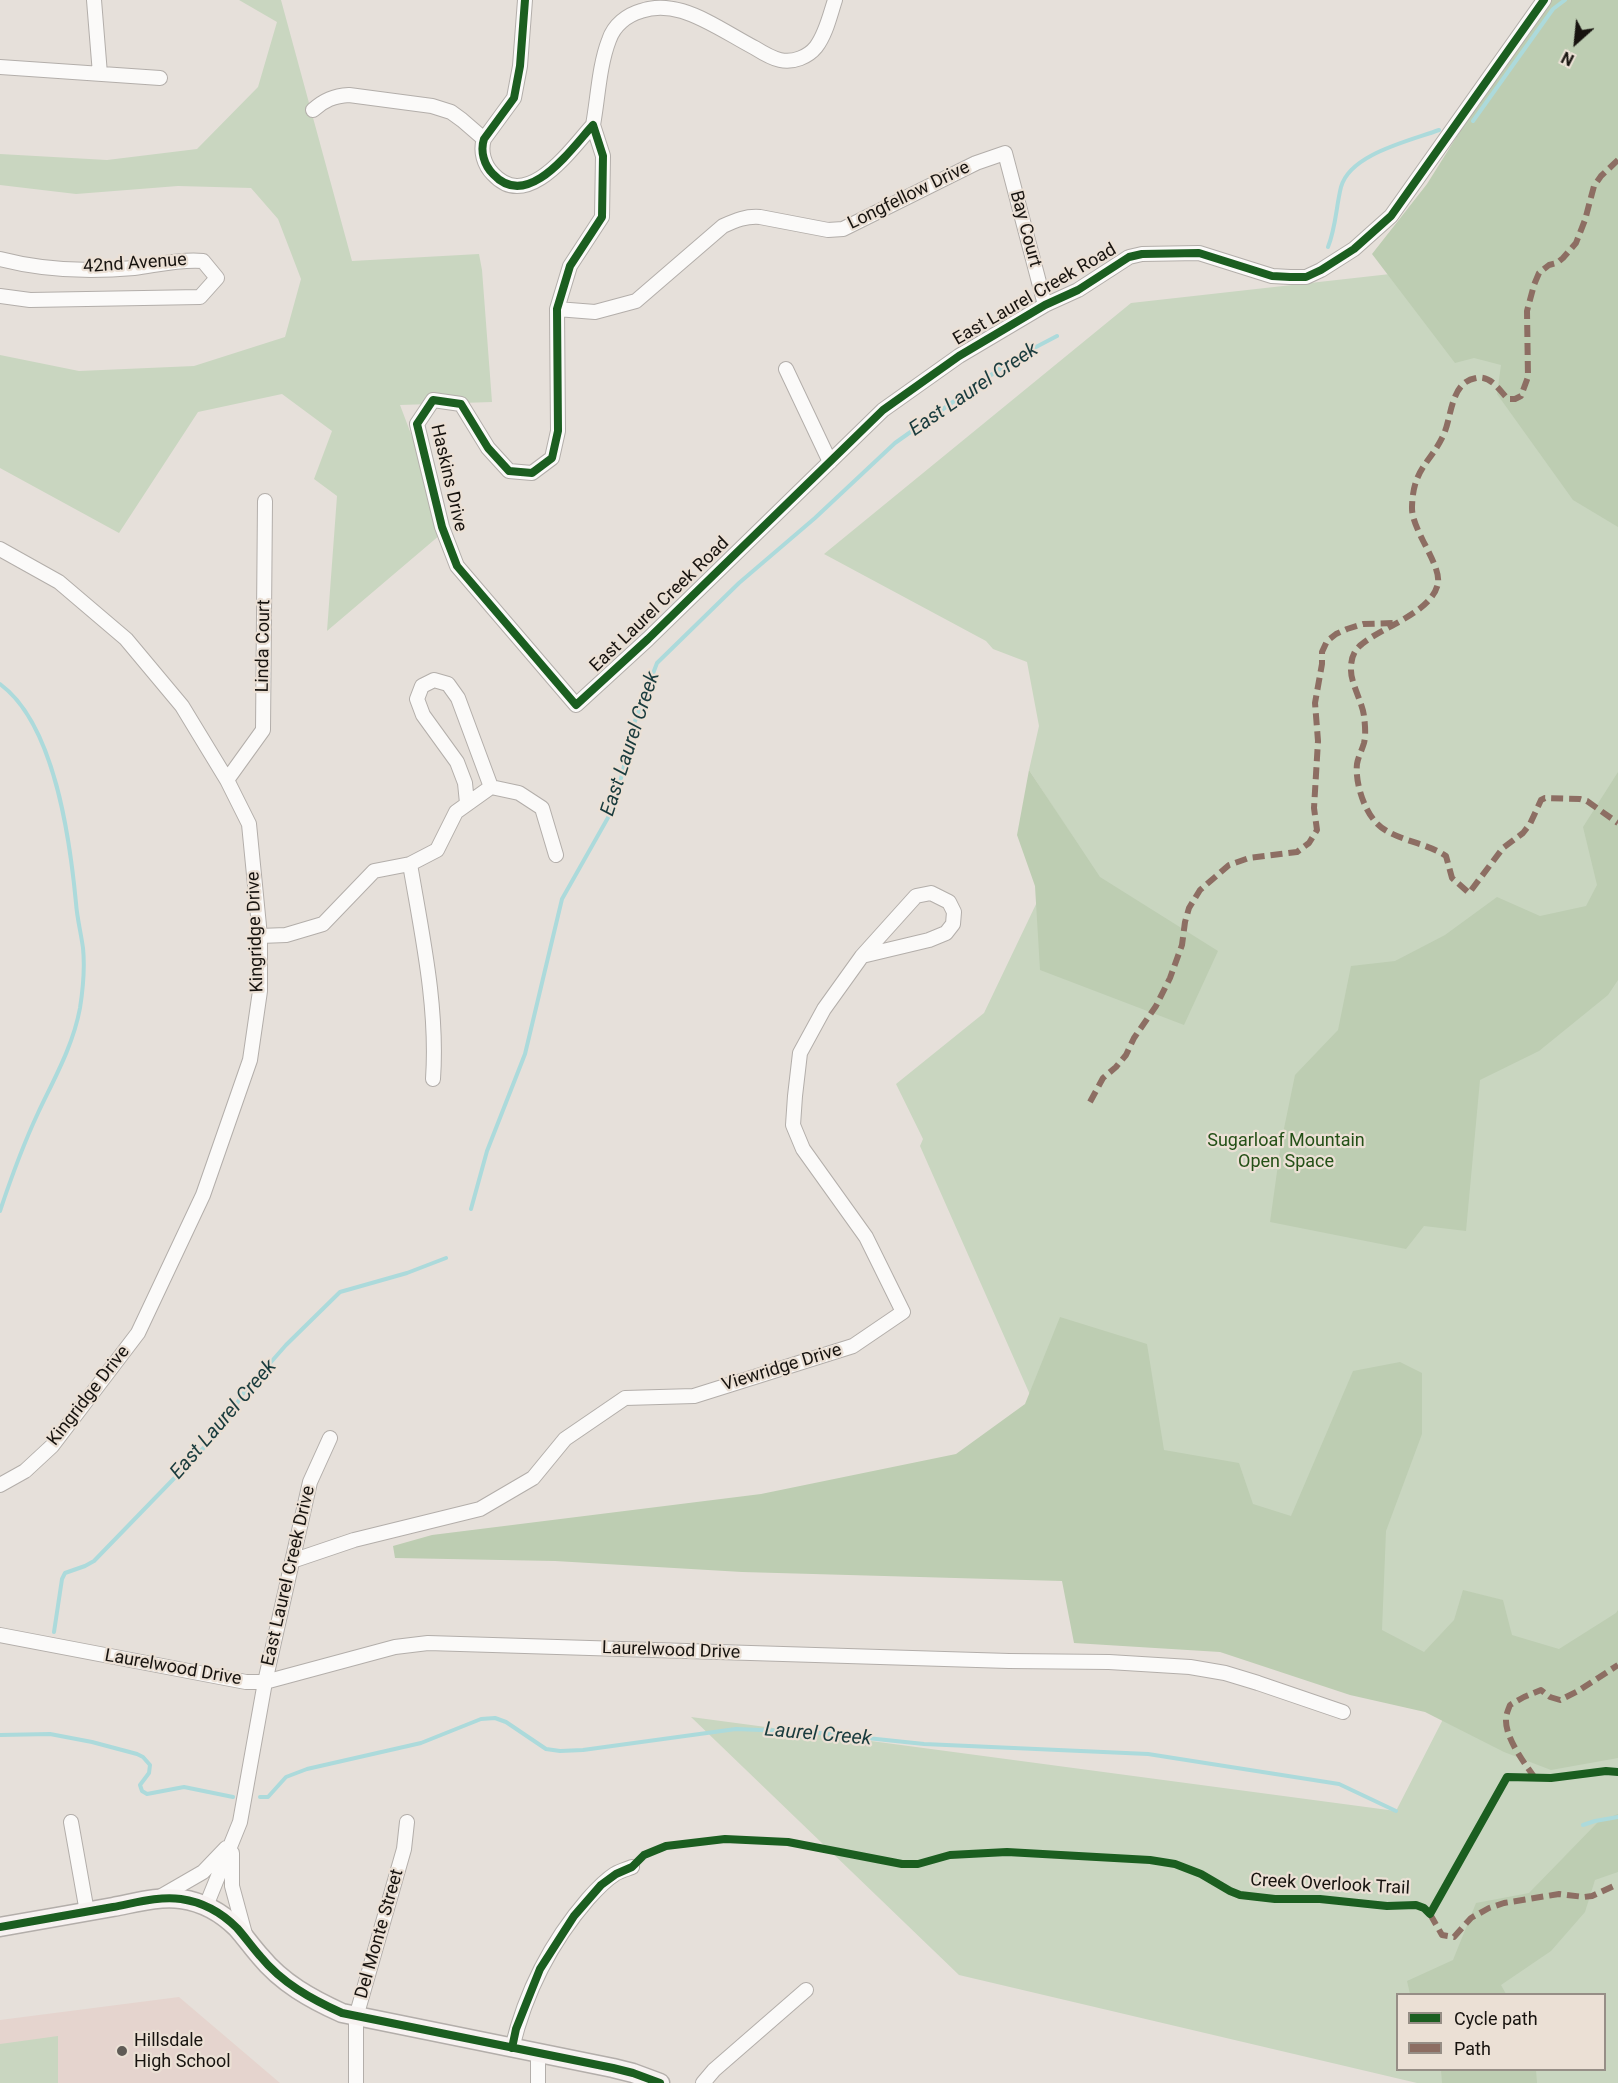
<!DOCTYPE html>
<style>
body{margin:0}
#map{position:relative;width:1618px;height:2083px;overflow:hidden;background:#e6e0da;font-family:Roboto,sans-serif}
canvas{display:block}
.legend{position:absolute;left:1396px;top:1993px;width:210px;height:78px;box-sizing:border-box;background:#ebe0d5;border:2px solid #968e86;margin:0;padding:8px 10px;list-style:none;font-size:18px;color:#17130f}
.legend li{display:flex;align-items:center;gap:12px;height:30px}
.legend b{width:30px;border:2px solid #968e86}
.north{position:absolute;left:1546px;top:12px;width:60px;height:60px;-webkit-text-stroke:4px #ebe0d5;paint-order:stroke;rotate:207deg;font-size:16px;font-weight:700;line-height:24px;text-align:center;color:#17130f}
.north::after{content:'';display:block;margin:auto;width:21px;height:27px;background:#17130f;clip-path:polygon(50% 0,100% 100%,50% 72%,0 100%)}
</style>
<div id="map">
<canvas width="1618" height="2083"></canvas>
<ul class="legend">
<li><b style="height:8px;background:#1b5e20"></b>Cycle path</li>
<li><b style="height:8px;background:#8d6e63"></b>Path</li>
</ul>
<div class="north">N</div>
</div>
<script>
const g = document.querySelector('canvas').getContext('2d');
g.lineJoin = 'round';
function fillPath(path, color) { g.fillStyle = color; g.fill(path, 'evenodd'); }
function strokePath(path, color, width, dash) { g.strokeStyle = color; g.lineWidth = width; g.lineCap = dash ? 'butt' : 'round'; g.setLineDash(dash || []); g.stroke(path); }
function drawText(font, color, halo, rows, align = 'center') {
  g.font = font + ' Roboto,sans-serif'; g.lineWidth = 4.5; g.setLineDash([]); g.textBaseline = 'middle'; g.strokeStyle = halo; g.fillStyle = color; for (const [text, x, y, turn = 0] of rows) {
    g.save(); g.translate(x, y); g.rotate((+turn || 0) * Math.PI / 180); g.textAlign = isNaN(turn) ? turn : align; if (halo) g.strokeText(text, 0, 0); g.fillText(text, 0, 0); g.restore();
  }
}
const education = new Path2D(`
 M 179,1997 L 280,2083 L 0,2083 L 0,2020 Z`);
const green = new Path2D(`
 M 239,0 L 281,0 L 352,261 L 479,254 L 482,270 L 492,402 L 400,405 L 447,529 L 327,631 L 337,496 L 314,479 L 332,431 L 282,394 L 198,412 L 119,533 L 0,468 L 0,355 L 79,371 L 194,366 L 285,337 L 301,279 L 278,219 L 251,188 L 178,186 L 76,194 L 0,185 L 0,154 L 107,160 L 197,149 L 258,87 L 277,22 Z
 M 1618,85 L 1618,2083 L 1417,2083 L 959,1975 L 691,1717 L 1396,1811 L 1459,1688 L 1073,1492 L 920,1146 L 923,1139 L 896,1084 L 984,1013 L 1070,833 L 1029,770 L 1039,726 L 1027,662 L 993,649 L 986,641 L 824,554 L 1131,303 L 1435,269 ZM 1398,1994 L 1604,1994 L 1604,2070 L 1398,2070 Z
 M 58,2036 L 58,2083 L 0,2083 L 0,2044 Z`);
const forest = new Path2D(`
 M 1542,0 L 1618,0 L 1618,527 L 1573,500 L 1497,394 L 1501,365 L 1474,358 L 1455,363 L 1372,254 L 1427,184 Z
 M 1029,770 L 1100,877 L 1218,951 L 1184,1025 L 1040,970 L 1035,886 L 1017,835 Z
 M 1618,772 L 1618,980 L 1608,995 L 1539,1051 L 1480,1080 L 1466,1231 L 1424,1226 L 1406,1249 L 1270,1222 L 1281,1143 L 1295,1075 L 1338,1030 L 1351,966 L 1395,961 L 1445,935 L 1497,897 L 1540,916 L 1586,906 L 1597,885 L 1583,827 Z
 M 1060,1317 L 1147,1344 L 1164,1450 L 1239,1463 L 1253,1504 L 1291,1516 L 1353,1371 L 1400,1362 L 1422,1373 L 1422,1434 L 1386,1531 L 1382,1630 L 1424,1652 L 1454,1620 L 1463,1590 L 1503,1600 L 1512,1635 L 1559,1649 L 1616,1613 L 1618,1610 L 1618,1758 L 1551,1770 L 1504,1752 L 1425,1712 L 1350,1695 L 1220,1652 L 1074,1643 L 1062,1581 L 742,1572 L 555,1561 L 395,1558 L 393,1546 L 432,1535 L 761,1494 L 956,1454 L 1025,1404 Z
 M 1618,1814 L 1618,1872 L 1595,1880 L 1585,1912 L 1551,1951 L 1501,1985 L 1506,1994 L 1410,1994 L 1407,1981 L 1453,1960 L 1476,1903 L 1529,1893 L 1598,1822 Z
 M 1441,2070 L 1536,2070 L 1537,2083 L 1442,2083 Z`);
const stream = new Path2D(`
 M 1473,121 L 1553,9 L 1565,0
 M 1328,247 C 1336,227 1336,207 1341,187 C 1350,154 1409,141 1439,130
 M 0,684 C 55,724 70,840 76,903 C 77,918 81,933 83,948 C 85,968 83,989 80,1008 C 73,1046 54,1079 38,1113 C 23,1145 11,1178 0,1211
 M 471,1209 L 487,1151 L 525,1054 L 562,899 L 614,807 L 635,721 L 657,663 L 739,583 L 815,518 L 895,443 L 1015,358 L 1057,336
 M 54,1632 L 62,1579 L 65,1573 L 85,1566 L 94,1561 L 221,1430 L 242,1395 L 286,1345 L 340,1292 L 407,1273 L 446,1258
 M 0,1735 L 50,1734 L 92,1742 L 137,1754 L 143,1757 L 150,1765 L 149,1773 L 140,1785 L 142,1791 L 147,1794 L 184,1787 L 233,1797
 M 260,1797 L 268,1797 L 286,1777 L 307,1769 L 421,1743 L 481,1719 L 495,1718 L 506,1722 L 546,1749 L 560,1751 L 583,1750 L 736,1729 L 810,1732 L 924,1744 L 1148,1754 L 1339,1784 L 1396,1811
 M 1583,1825 L 1595,1821 L 1618,1817`);
const street = new Path2D(`
 M 94,0 L 100,74
 M 525,0 L 520,66 L 514,98 L 484,139 C 480,151 484,165 493,174 C 528,212 571,149 593,125 L 603,156 L 602,217 L 570,266 L 557,309 L 558,431 L 552,458 L 532,473 L 509,471 L 488,448 L 461,404 L 433,400 L 417,424 L 442,527 L 457,566 L 576,705 L 648,639 L 883,410 L 959,356 L 1045,305 L 1078,290 L 1129,257 L 1142,254 L 1199,253 L 1272,276 L 1290,277 L 1306,277 L 1321,270 L 1354,249 L 1391,216 L 1544,0
 M 0,67 L 160,78
 M 313,110 C 324,100 334,96 349,95 L 432,106 L 451,112 L 462,120 L 484,139
 M 593,125 C 598,98 599,66 609,40 C 614,25 627,15 641,11 C 655,6 668,7 682,11 C 706,18 732,36 755,48 C 763,53 771,58 780,60 C 793,63 808,57 816,47 C 826,34 830,15 835,0
 M 0,259 C 42,270 91,272 134,268 C 157,265 180,259 203,261 L 217,278 L 200,297 L 30,300 L 0,296
 M 557,309 L 595,312 L 636,301 L 723,226 C 736,220 746,216 760,217 L 828,230 L 843,229 L 976,163 L 1005,153 L 1045,305
 M 786,369 L 830,462
 M 0,549 L 59,582 L 126,639 L 182,706 L 227,780 L 249,824 L 260,936 L 260,991 L 250,1060 L 203,1195 L 138,1333 L 52,1446 L 25,1471 L 0,1485
 M 227,780 L 263,730 L 265,501
 M 467,803 L 465,783 L 457,762 L 423,715 L 417,699 L 422,686 L 434,680 L 448,684 L 458,698 L 491,787
 M 410,864 C 422,935 438,1007 433,1079
 M 260,936 L 286,935 L 323,924 L 374,871 L 410,864 L 437,850 L 456,812 L 491,787 L 519,793 L 542,808 L 556,855
 M 292,1561 L 354,1540 L 480,1509 L 533,1478 L 565,1439 L 625,1398 L 694,1396 L 853,1346 L 903,1312 L 866,1237 L 803,1149 L 793,1125 L 795,1096 L 800,1053 L 824,1009 L 862,956 L 916,896 L 931,893 L 949,902 L 954,912 L 953,924 L 946,933 L 929,940 L 862,956
 M 0,1635 L 246,1682 L 265,1682 L 395,1647 L 428,1643 L 1009,1661 L 1109,1662 L 1190,1667 L 1225,1673 L 1258,1683 L 1343,1712
 M 71,1822 L 87,1912
 M 232,1853 L 232,1886 L 245,1934
 M 158,1898 L 203,1872 L 226,1848
 M 206,1906 L 240,1822 L 265,1682 L 310,1482 L 330,1438
 M 512,2048 C 525,1994 551,1942 588,1899 C 596,1890 604,1881 615,1874 C 620,1871 627,1869 632,1867
 M 538,2054 L 538,2083
 M 356,2083 L 356,2017 L 404,1849 L 407,1822
 M 703,2083 L 714,2070 L 806,1990`);
const secondary = new Path2D(`
 M 0,1927 C 38,1920 75,1914 113,1907 C 135,1903 158,1896 181,1899 C 202,1902 222,1913 237,1928 C 245,1937 252,1947 260,1956 C 282,1983 311,1999 342,2013 L 613,2068 L 633,2073 L 660,2083`);
const quiet = new Path2D(`
 M 1618,160 L 1601,176 L 1594,186 L 1585,220 L 1576,243 L 1563,258 L 1557,263 L 1549,265 L 1539,273 L 1534,285 L 1527,311 L 1528,377 L 1521,396 L 1515,399 L 1508,399 C 1499,390 1491,375 1476,378 C 1451,382 1452,415 1444,434 C 1430,464 1413,468 1412,507 C 1411,529 1441,564 1438,583 C 1433,612 1382,627 1362,644 C 1354,650 1351,658 1351,668 C 1350,682 1362,701 1364,716 C 1365,724 1366,735 1364,743 C 1362,750 1358,757 1357,764 C 1355,781 1363,807 1374,820 C 1389,840 1424,841 1446,856 L 1452,878 L 1469,893 L 1503,848 L 1523,833 L 1530,824 L 1541,800 L 1545,798 L 1580,799 L 1587,801 L 1618,823
 M 1090,1102 L 1103,1078 L 1116,1067 L 1126,1055 L 1134,1038 L 1156,1006 L 1170,978 L 1182,945 L 1185,922 L 1189,908 L 1200,890 L 1229,865 L 1249,858 L 1297,852 L 1309,843 L 1317,830 L 1314,808 L 1318,741 L 1315,703 L 1322,664 L 1322,652 L 1327,641 L 1336,634 L 1347,629 L 1363,624 L 1395,623
 M 1535,1778 C 1525,1764 1505,1738 1506,1719 C 1506,1715 1508,1710 1510,1705 L 1524,1697 L 1541,1690 L 1550,1697 L 1560,1700 L 1578,1691 L 1618,1665
 M 1430,1914 L 1442,1935 L 1454,1937 L 1471,1918 L 1489,1908 L 1504,1903 L 1559,1894 L 1584,1897 L 1592,1896 L 1618,1884`);
const cycleway = new Path2D(`
 M 525,0 L 520,66 L 514,98 L 484,139 C 480,151 484,165 493,174 C 528,212 571,149 593,125 L 603,156 L 602,217 L 570,266 L 557,309 L 558,431 L 552,458 L 532,473 L 509,471 L 488,448 L 461,404 L 433,400 L 417,424 L 442,527 L 457,566 L 576,705 L 648,639 L 883,410 L 959,356 L 1045,305 L 1078,290 L 1129,257 L 1142,254 L 1199,253 L 1272,276 L 1290,277 L 1306,277 L 1321,270 L 1354,249 L 1391,216 L 1544,0
 M 0,1927 C 38,1920 75,1914 113,1907 C 135,1903 158,1896 181,1899 C 202,1902 222,1913 237,1928 C 245,1937 252,1947 260,1956 C 282,1983 311,1999 342,2013 L 613,2068 L 633,2073 L 660,2083
 M 512,2048 L 516,2029 L 540,1969 L 574,1916 L 601,1885 L 616,1874 L 632,1867 L 644,1855 L 666,1846 L 725,1839 L 788,1842 L 902,1864 L 918,1864 L 950,1855 L 1007,1852 L 1150,1860 L 1175,1864 L 1201,1874 L 1230,1891 L 1240,1895 L 1275,1899 L 1320,1899 L 1387,1906 L 1416,1905 L 1424,1908 L 1430,1914 L 1507,1777 L 1551,1778 L 1606,1771 L 1618,1772`);
const markers = [
 [122,2051,6,"#5f5b56"]
];
const streetNames = [
 ["Longfellow Drive",909,196,-26],
 ["Bay Court",1025,229,75],
 ["42nd Avenue",135,264,-4],
 ["East Laurel Creek Road",1035,295,-30],
 ["Haskins Drive",448,478,77],
 ["East Laurel Creek Road",660,605,-44],
 ["Linda Court",264,646,-89],
 ["Kingridge Drive",256,932,-92],
 ["Viewridge Drive",782,1368,-17],
 ["Kingridge Drive",89,1396,-52],
 ["East Laurel Creek Drive",289,1576,-77],
 ["Laurelwood Drive",671,1651,2],
 ["Laurelwood Drive",173,1668,10],
 ["Creek Overlook Trail",1330,1885,3],
 ["Del Monte Street",380,1934,-74]
];
const parkNames = [
 ["Sugarloaf Mountain",1286,1141],
 ["Open Space",1286,1162]
];
const poiNames = [
 ["Hillsdale",134,2041],
 ["High School",134,2062]
];
const waterNames = [
 ["East Laurel Creek",974,390,-34],
 ["East Laurel Creek",631,744,-72],
 ["East Laurel Creek",224,1420,-49],
 ["Laurel Creek",818,1735,5]
];
fillPath(education, '#e5d4ce');
fillPath(green, '#c9d6c0');
fillPath(forest, '#bdcdb2');
strokePath(stream, '#acdadb', 4);
strokePath(street, '#b3aeaa', 16);
strokePath(secondary, '#b3aeaa', 21);
strokePath(street, '#fbfaf9', 14);
strokePath(secondary, '#f7f2f1', 18);
strokePath(quiet, '#8d6e63', 6, [12, 6]);
strokePath(cycleway, '#1b5e20', 8);
for (const [x, y, r, color] of markers) { const dot = new Path2D(); dot.arc(x, y, r, 0, 2 * Math.PI); g.fillStyle = color; g.fill(dot); strokePath(dot, '#ebe0d5', 2); }
drawText('18px', '#17130f', '#ebe0d5', streetNames);
drawText('18px', '#245017', '#ebe0d5', parkNames);
drawText('18px', '#17130f', '#ebe0d5', poiNames, 'left');
drawText('italic 20px', '#193b3d', '#ebe0d5', waterNames);
</script>
